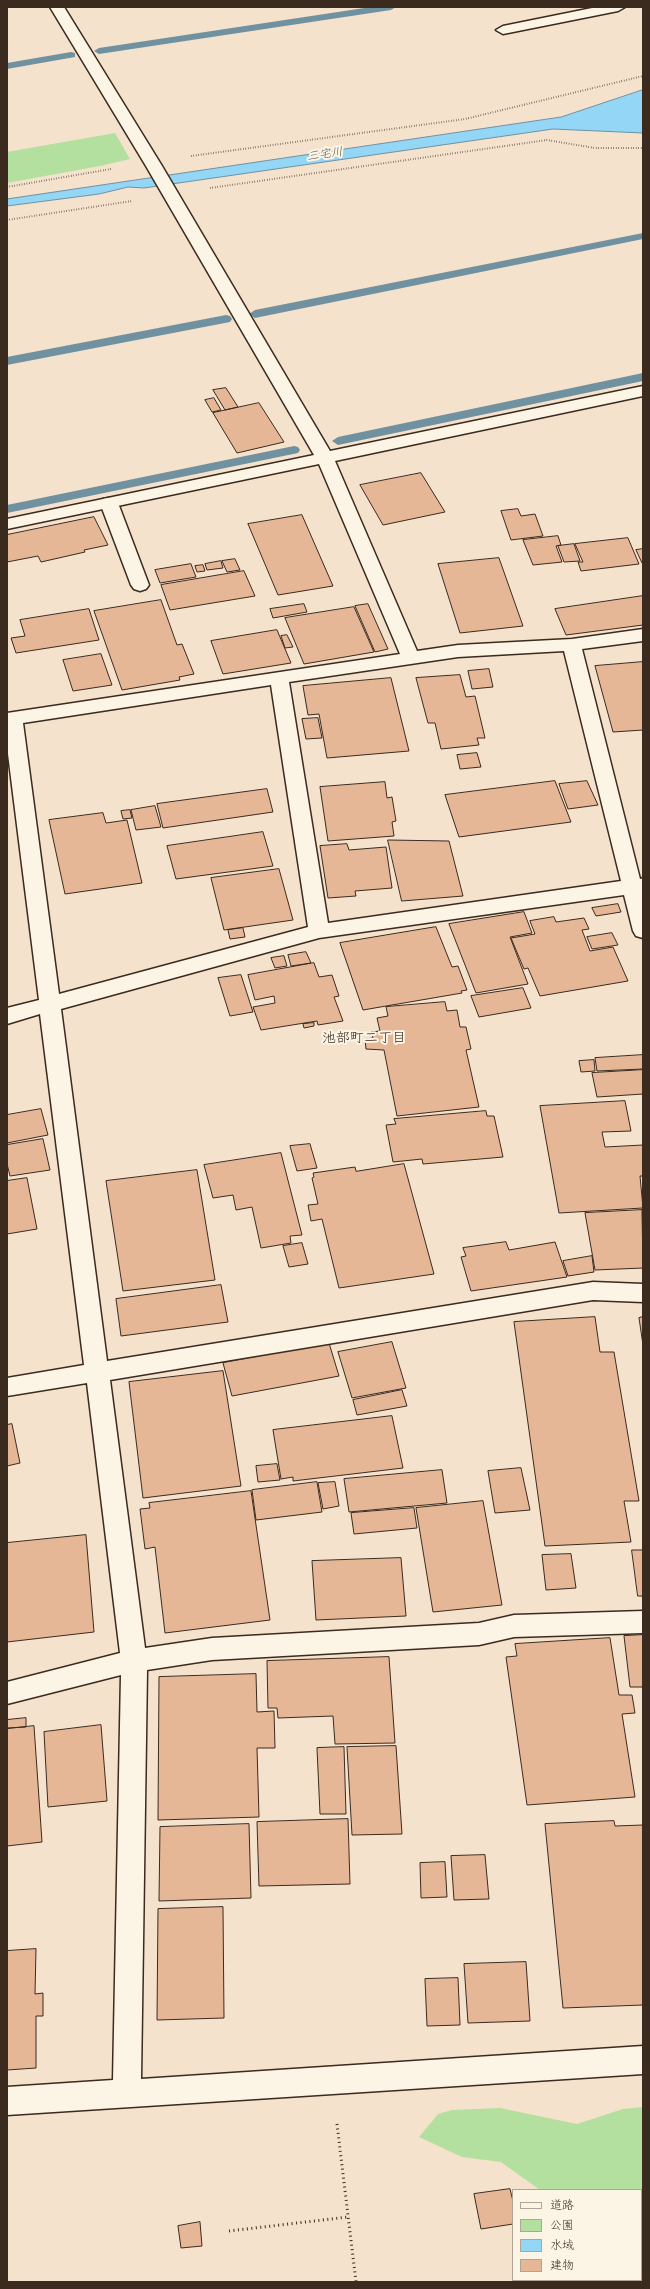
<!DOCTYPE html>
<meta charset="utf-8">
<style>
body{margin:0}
#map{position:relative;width:650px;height:2289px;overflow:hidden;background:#f5e2cd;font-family:Dekko,"Klee One",sans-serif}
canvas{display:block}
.frame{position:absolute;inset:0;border:8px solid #3b2a1e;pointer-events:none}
.legend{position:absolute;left:512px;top:2189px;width:130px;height:92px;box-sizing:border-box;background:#fcf5e5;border:1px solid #afa495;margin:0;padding:5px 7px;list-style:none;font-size:12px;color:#3b2a1e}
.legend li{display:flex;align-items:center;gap:8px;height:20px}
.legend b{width:20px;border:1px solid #afa495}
</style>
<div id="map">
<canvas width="650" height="2289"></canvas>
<div class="frame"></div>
<ul class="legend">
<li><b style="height:5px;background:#fcf5e5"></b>道路</li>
<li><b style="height:11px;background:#b3e09e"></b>公園</li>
<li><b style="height:11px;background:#94d6f6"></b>水域</li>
<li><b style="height:11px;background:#e6b796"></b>建物</li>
</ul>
</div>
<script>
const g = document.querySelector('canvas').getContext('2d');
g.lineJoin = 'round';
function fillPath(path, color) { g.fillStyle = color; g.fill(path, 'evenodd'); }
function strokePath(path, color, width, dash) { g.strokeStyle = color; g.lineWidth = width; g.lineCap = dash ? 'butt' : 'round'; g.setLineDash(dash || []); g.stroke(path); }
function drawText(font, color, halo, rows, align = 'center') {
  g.font = font + ' Dekko,"Klee One",sans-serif'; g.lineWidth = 4; g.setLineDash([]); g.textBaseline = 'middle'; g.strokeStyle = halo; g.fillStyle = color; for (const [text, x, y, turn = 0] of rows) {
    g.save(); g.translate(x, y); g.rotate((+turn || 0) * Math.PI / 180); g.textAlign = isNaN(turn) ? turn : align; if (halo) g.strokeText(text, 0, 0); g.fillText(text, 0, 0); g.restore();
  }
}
const green = new Path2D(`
 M 115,133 L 130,159 L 100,166 L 7,183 L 7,152 Z
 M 643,2107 L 643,2224 L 641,2224 L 641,2190 L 540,2190 L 501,2162 L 462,2157 L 419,2137 L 438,2114 L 452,2110 L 500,2108 L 577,2124 L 623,2109 Z`);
const water = new Path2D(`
 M 643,90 L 643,133 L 553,129 L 144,188 L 128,187 L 99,194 L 7,206 L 7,199 L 561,117 Z`);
const stream = new Path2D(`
 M 371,7 L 396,7 L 391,10 L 99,54 L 94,51 L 99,48 Z
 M 71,52 L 75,53 L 75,57 L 7,69 L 7,63 Z
 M 643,233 L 643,239 L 255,318 L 249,314 L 255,310 Z
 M 226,315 L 230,316 L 232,319 L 230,322 L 7,365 L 7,357 Z
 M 643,373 L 643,381 L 338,445 L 332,441 L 338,437 Z
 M 294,446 L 298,447 L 300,450 L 298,453 L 7,513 L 7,505 Z`);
const building = new Path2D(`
 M 226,388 L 238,407 L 225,410 L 213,390 Z
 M 214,398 L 221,410 L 212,412 L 205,400 Z
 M 259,403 L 284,442 L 237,453 L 213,413 Z
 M 421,473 L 445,512 L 383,525 L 360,485 Z
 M 518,509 L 521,516 L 535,514 L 543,536 L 511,540 L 501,511 Z
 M 302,515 L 333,586 L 278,595 L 248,524 Z
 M 94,517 L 108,545 L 84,550 L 85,552 L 41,562 L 38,556 L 7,562 L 7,535 Z
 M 558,536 L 561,545 L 556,546 L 562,562 L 533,565 L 523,540 Z
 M 628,538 L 639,564 L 581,571 L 578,562 L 583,562 L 575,544 Z
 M 574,544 L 580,561 L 564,562 L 558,546 Z
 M 643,549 L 643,563 L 642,563 L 636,550 Z
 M 499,558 L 523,626 L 460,633 L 438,564 Z
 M 235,559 L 240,570 L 227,572 L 222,561 Z
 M 221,561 L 223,568 L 207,570 L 205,564 Z
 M 191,564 L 196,577 L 160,583 L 155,570 Z
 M 203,565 L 205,571 L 197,572 L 195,566 Z
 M 244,571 L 255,596 L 170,610 L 161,585 Z
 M 643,596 L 643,625 L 566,635 L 555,609 Z
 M 161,600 L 177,645 L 182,644 L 194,674 L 179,677 L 180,680 L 122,690 L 94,611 Z
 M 304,604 L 307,612 L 273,618 L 270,609 Z
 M 368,604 L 388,649 L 375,652 L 355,606 Z
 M 354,607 L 374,652 L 304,664 L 285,618 Z
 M 89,609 L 99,640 L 16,653 L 11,638 L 25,636 L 20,620 Z
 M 277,630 L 291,663 L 223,674 L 211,641 Z
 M 287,635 L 293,647 L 285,648 L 281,636 Z
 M 101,654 L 112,685 L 73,691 L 63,660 Z
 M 643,662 L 643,730 L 613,732 L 595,666 Z
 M 489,669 L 493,687 L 472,689 L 468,671 Z
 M 460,675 L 466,697 L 475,696 L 485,738 L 477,738 L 479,745 L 441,749 L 435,723 L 428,723 L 416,678 Z
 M 391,678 L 409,751 L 327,758 L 319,714 L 308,715 L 303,686 Z
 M 318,718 L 322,738 L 306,739 L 302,719 Z
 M 477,753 L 481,767 L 460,769 L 457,755 Z
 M 555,781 L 571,822 L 459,837 L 445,795 Z
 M 587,781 L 598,805 L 568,809 L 559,784 Z
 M 385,782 L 387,798 L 392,797 L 396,821 L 392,822 L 394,836 L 328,841 L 320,787 Z
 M 267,789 L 273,812 L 163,828 L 157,804 Z
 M 155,806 L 161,827 L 136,830 L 131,810 Z
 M 130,810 L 132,818 L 123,819 L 121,811 Z
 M 103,813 L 106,823 L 127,820 L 142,883 L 65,894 L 49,820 Z
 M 263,832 L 273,866 L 176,879 L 167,846 Z
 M 388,840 L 449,841 L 463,896 L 402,901 Z
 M 347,844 L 349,850 L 386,847 L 392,888 L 355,891 L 356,896 L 328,898 L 320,846 Z
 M 279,869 L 293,920 L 224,930 L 211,878 Z
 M 618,904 L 621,912 L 596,916 L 592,908 Z
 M 524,912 L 532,933 L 510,937 L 528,984 L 476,993 L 449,924 Z
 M 554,917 L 556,922 L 584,918 L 589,929 L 582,930 L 590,951 L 613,947 L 628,981 L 540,996 L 528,968 L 524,969 L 511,938 L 535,934 L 530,921 Z
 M 436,927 L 452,967 L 458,966 L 467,990 L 461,991 L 462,993 L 363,1010 L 340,943 Z
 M 243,928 L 245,937 L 230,939 L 228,930 Z
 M 612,933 L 618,945 L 592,949 L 587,937 Z
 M 306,952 L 311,963 L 291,966 L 288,955 Z
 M 284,956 L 287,966 L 275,968 L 271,958 Z
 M 314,963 L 319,977 L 332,975 L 339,996 L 334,997 L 343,1021 L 318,1025 L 317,1021 L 261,1030 L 253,1007 L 275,1003 L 274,996 L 255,1000 L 248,975 Z
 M 241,975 L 253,1012 L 230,1016 L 218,978 Z
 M 523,988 L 531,1008 L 479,1017 L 471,996 Z
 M 445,1002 L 447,1011 L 457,1010 L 460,1027 L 466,1027 L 471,1049 L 466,1050 L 479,1107 L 397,1116 L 384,1050 L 366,1049 L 365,1039 L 373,1038 L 371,1032 L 380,1031 L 377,1018 L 388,1016 L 386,1007 Z
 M 314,1023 L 314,1026 L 304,1028 L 303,1024 Z
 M 643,1055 L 643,1069 L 597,1071 L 595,1058 Z
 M 594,1060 L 595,1071 L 581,1072 L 579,1061 Z
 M 643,1070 L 643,1094 L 597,1097 L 592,1073 Z
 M 625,1101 L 631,1131 L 602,1132 L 605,1147 L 643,1145 L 643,1176 L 640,1176 L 643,1208 L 559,1213 L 540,1106 Z
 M 41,1109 L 48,1135 L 7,1143 L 7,1115 Z
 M 486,1111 L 487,1116 L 494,1116 L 503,1157 L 423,1164 L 422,1159 L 393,1162 L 386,1125 L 396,1124 L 394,1119 Z
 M 43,1139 L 50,1170 L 10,1176 L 7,1164 L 7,1145 Z
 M 310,1144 L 317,1168 L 297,1171 L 290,1146 Z
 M 281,1153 L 302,1235 L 290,1236 L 291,1243 L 261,1248 L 252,1207 L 236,1210 L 233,1195 L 213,1198 L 204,1165 Z
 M 404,1164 L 434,1274 L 339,1288 L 322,1219 L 311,1221 L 308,1205 L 318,1204 L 312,1178 L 314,1177 L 313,1173 L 355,1167 L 356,1171 Z
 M 197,1170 L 215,1280 L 123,1291 L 106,1181 Z
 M 27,1178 L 37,1229 L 7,1234 L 7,1181 Z
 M 642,1210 L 643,1268 L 595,1270 L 585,1213 Z
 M 506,1242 L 509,1250 L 555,1242 L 567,1277 L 471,1291 L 461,1257 L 466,1256 L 463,1248 Z
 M 302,1243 L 308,1264 L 289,1267 L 283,1246 Z
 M 592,1256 L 594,1272 L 568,1276 L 563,1261 Z
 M 221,1285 L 228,1322 L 121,1336 L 116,1299 Z
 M 595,1317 L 600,1352 L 614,1352 L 639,1501 L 624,1501 L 631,1542 L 545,1546 L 514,1322 Z
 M 643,1317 L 643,1345 L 639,1318 Z
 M 392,1342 L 406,1388 L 352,1398 L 338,1352 Z
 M 329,1343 L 339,1376 L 232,1396 L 223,1363 Z
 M 223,1371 L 241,1486 L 143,1498 L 129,1382 Z
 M 402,1390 L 407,1406 L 357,1415 L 353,1400 Z
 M 392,1416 L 403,1468 L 293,1481 L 293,1477 L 281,1479 L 273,1430 Z
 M 12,1424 L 20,1463 L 7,1466 L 7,1425 Z
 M 277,1464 L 280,1480 L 258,1482 L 256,1466 Z
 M 521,1468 L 530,1510 L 495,1513 L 488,1471 Z
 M 442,1470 L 447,1503 L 349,1512 L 344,1479 Z
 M 317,1482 L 322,1512 L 256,1520 L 252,1490 Z
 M 335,1482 L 339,1506 L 323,1509 L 318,1483 Z
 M 251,1491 L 270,1620 L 165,1633 L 155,1547 L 145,1549 L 140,1509 L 150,1508 L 149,1503 Z
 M 483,1501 L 502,1605 L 433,1612 L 416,1508 Z
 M 414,1508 L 417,1528 L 354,1534 L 351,1513 Z
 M 86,1535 L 94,1632 L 7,1642 L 7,1543 Z
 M 632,1550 L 643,1550 L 643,1596 L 638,1596 Z
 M 571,1554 L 576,1588 L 546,1590 L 542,1555 Z
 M 401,1558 L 406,1616 L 316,1620 L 312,1561 Z
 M 643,1635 L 643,1687 L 630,1687 L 624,1636 Z
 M 610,1638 L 619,1695 L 632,1695 L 635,1713 L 622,1714 L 635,1797 L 527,1805 L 506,1657 L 517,1656 L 515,1644 Z
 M 389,1657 L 395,1743 L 335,1744 L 333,1716 L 278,1718 L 277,1708 L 268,1708 L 267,1661 Z
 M 256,1674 L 257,1712 L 274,1711 L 275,1748 L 257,1748 L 259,1817 L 158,1820 L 159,1677 Z
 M 26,1718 L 26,1727 L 7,1728 L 7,1720 Z
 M 101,1725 L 107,1801 L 48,1807 L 44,1732 Z
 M 34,1726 L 42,1842 L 7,1846 L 7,1729 Z
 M 396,1746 L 402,1834 L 352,1835 L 347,1747 Z
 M 344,1747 L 346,1814 L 320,1814 L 317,1748 Z
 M 348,1819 L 350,1884 L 259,1886 L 257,1822 Z
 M 614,1821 L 615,1826 L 643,1825 L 643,2005 L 563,2008 L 545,1824 Z
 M 249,1824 L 251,1898 L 159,1901 L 160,1827 Z
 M 485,1855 L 489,1899 L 454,1900 L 451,1856 Z
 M 445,1862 L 447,1897 L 421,1898 L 420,1863 Z
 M 223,1907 L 224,2018 L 157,2020 L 158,1909 Z
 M 36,1949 L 35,1994 L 43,1993 L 43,2016 L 36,2016 L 36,2068 L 7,2070 L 7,1951 Z
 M 526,1962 L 530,2021 L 468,2023 L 464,1964 Z
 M 458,1978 L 460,2025 L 427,2026 L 425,1979 Z
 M 510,2189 L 513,2201 L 513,2224 L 481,2229 L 474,2194 Z
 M 200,2222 L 202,2246 L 181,2248 L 178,2226 Z`);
const pathFar1 = new Path2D(`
 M 191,156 L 465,119 L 643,76
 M 7,187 L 111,169
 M 210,188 L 547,140 L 595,148 L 643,148
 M 7,220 L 132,201`);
const path = new Path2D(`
 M 337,2124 L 356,2282
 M 229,2231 L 348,2217
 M 633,2282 L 643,2280`);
const lane = new Path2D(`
 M 597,7 L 625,7 L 618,11 L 503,34 L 496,30 L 503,26 Z
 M 109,498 L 115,499 L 118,503 L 149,585 L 146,589 L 140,591 L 134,589 L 131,585 L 100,503 L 103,499 Z`);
const street = new Path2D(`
 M 50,7 L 64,7 L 162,166 L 330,451 L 643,386 L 643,396 L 335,461 L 417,651 L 458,645 L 572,639 L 643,629 L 643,641 L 582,649 L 640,879 L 643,878 L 643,938 L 636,936 L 633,931 L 624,895 L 319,938 L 61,1009 L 107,1361 L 593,1282 L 643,1284 L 643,1302 L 593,1300 L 110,1380 L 145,1648 L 212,1638 L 479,1623 L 514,1615 L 643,1611 L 643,1633 L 514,1637 L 479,1645 L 212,1660 L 147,1670 L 141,2079 L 643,2046 L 643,2074 L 7,2115 L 7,2087 L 113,2080 L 121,1675 L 7,1704 L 7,1682 L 120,1653 L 87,1383 L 7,1396 L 7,1378 L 84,1365 L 40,1014 L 7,1024 L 7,1008 L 39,1000 L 7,746 L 7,713 L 400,654 L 319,464 L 7,529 L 7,519 L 314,455 L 146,166 ZM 564,651 L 621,881 L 328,923 L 289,682 L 458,657 ZM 271,685 L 308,927 L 59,994 L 23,723 Z`);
const farWaternames = [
 ["三宅川",325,156,-8]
];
const neighbourhoodNames = [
 ["池部町二丁目",364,1040]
];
fillPath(green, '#b3e09e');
fillPath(water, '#94d6f6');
strokePath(water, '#7091a0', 1);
fillPath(stream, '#7091a0');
fillPath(building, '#e6b796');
strokePath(building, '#3b2a1e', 1);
strokePath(lane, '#3b2a1e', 3);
strokePath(street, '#3b2a1e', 3);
strokePath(pathFar1, '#3b2a1e', 2, [0.5, 2]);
strokePath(path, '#3b2a1e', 3, [1, 3.5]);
fillPath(lane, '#fcf5e5');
fillPath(street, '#fcf5e5');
drawText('italic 12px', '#515554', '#fcf5e5', farWaternames);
drawText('14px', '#3b2a1e', '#fcf5e5', neighbourhoodNames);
</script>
